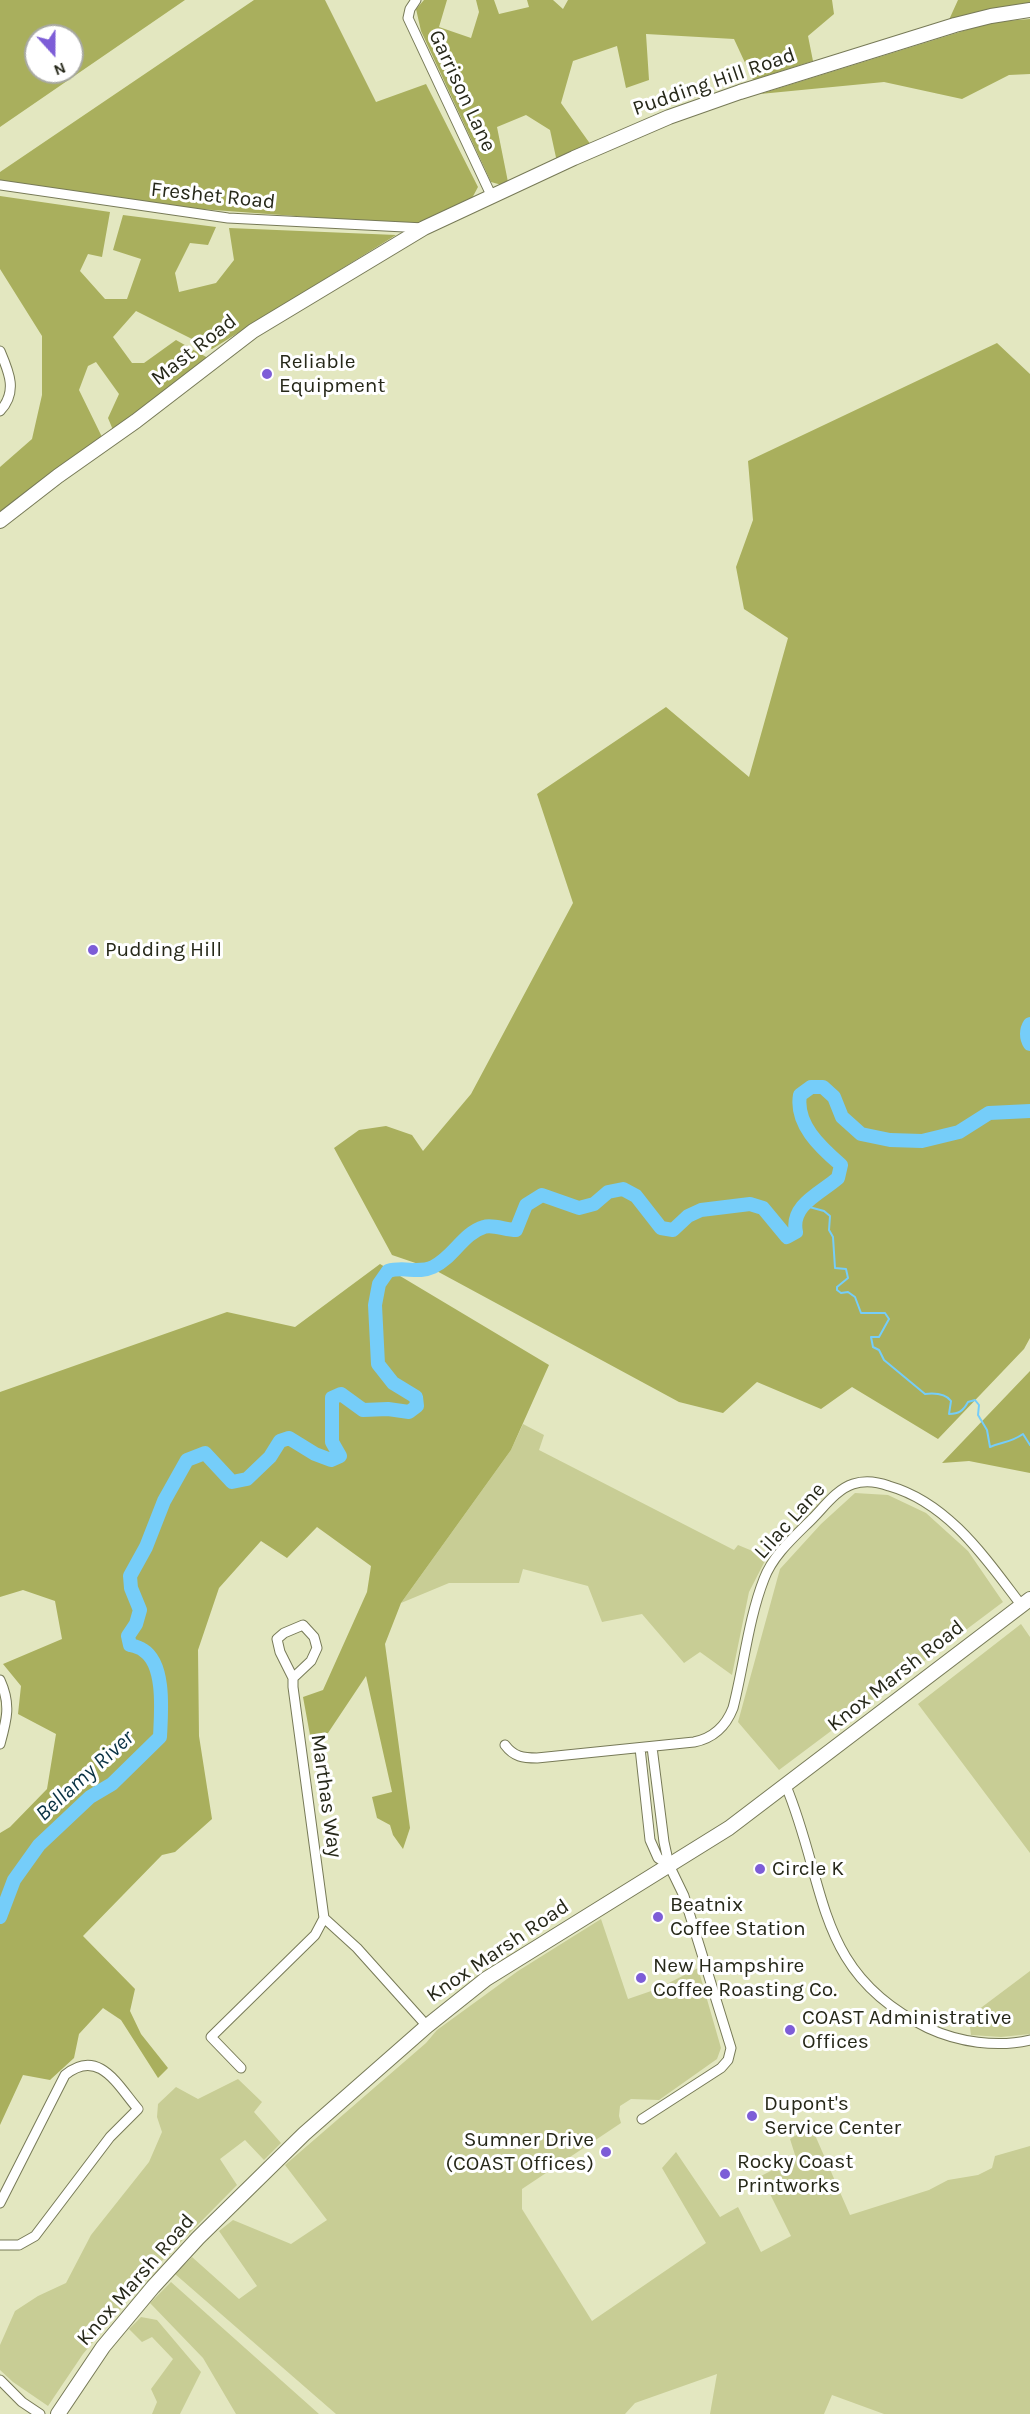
<!DOCTYPE html>
<style>
body{margin:0}
#map{position:relative;width:1030px;height:2414px;overflow:hidden;background:#e3e7c0;font-family:Karla,sans-serif}
canvas{display:block}
.north{position:absolute;left:24px;top:24px;width:60px;height:60px;box-sizing:border-box;background:#fff;border:2px solid #a8a9a3;border-radius:50%;rotate:159deg;font-size:16px;font-weight:700;line-height:24px;text-align:center;color:#262819}
.north::after{content:'';display:block;margin:auto;width:21px;height:27px;background:#7d5dd7;clip-path:polygon(50% 0,100% 100%,50% 72%,0 100%)}
</style>
<div id="map">
<canvas width="1030" height="2414"></canvas>
<div class="north">N</div>
</div>
<script>
const g = document.querySelector('canvas').getContext('2d');
g.lineJoin = 'round';
function fillPath(path, color) { g.fillStyle = color; g.fill(path, 'evenodd'); }
function strokePath(path, color, width, dash) { g.strokeStyle = color; g.lineWidth = width; g.lineCap = dash ? 'butt' : 'round'; g.setLineDash(dash || []); g.stroke(path); }
function drawText(font, color, halo, rows, align = 'center') {
  g.font = font + ' Karla,sans-serif'; g.lineWidth = 6; g.setLineDash([]); g.textBaseline = 'middle'; g.strokeStyle = halo; g.fillStyle = color; for (const [text, x, y, turn = 0] of rows) {
    g.save(); g.translate(x, y); g.rotate((+turn || 0) * Math.PI / 180); g.textAlign = isNaN(turn) ? turn : align; if (halo) g.strokeText(text, 0, 0); g.fillText(text, 0, 0); g.restore();
  }
}
const green = new Path2D(`
 M 523,1424 L 544,1435 L 539,1450 L 734,1550 L 738,1545 L 767,1557 L 749,1592 L 732,1675 L 700,1652 L 684,1663 L 642,1614 L 602,1622 L 588,1586 L 523,1569 L 519,1583 L 449,1583 L 401,1603 L 511,1450 Z
 M 855,1493 L 888,1495 L 926,1513 L 968,1551 L 1003,1602 L 779,1770 L 738,1722 L 780,1569 L 821,1524 Z
 M 1021,1624 L 1030,1637 L 1030,1853 L 918,1704 Z
 M 601,1919 L 628,1999 L 657,1989 L 698,1968 L 721,2048 L 717,2059 L 659,2100 L 631,2099 L 620,2106 L 619,2116 L 621,2123 L 522,2189 L 522,2209 L 592,2321 L 706,2243 L 662,2168 L 676,2152 L 720,2217 L 738,2207 L 761,2252 L 791,2236 L 761,2176 L 796,2158 L 790,2139 L 811,2126 L 850,2215 L 929,2190 L 948,2180 L 978,2175 L 992,2168 L 995,2156 L 1030,2146 L 1030,2414 L 884,2414 L 832,2395 L 824,2414 L 710,2414 L 717,2374 L 635,2403 L 625,2414 L 336,2414 L 175,2274 L 192,2257 L 239,2299 L 257,2286 L 219,2231 L 233,2220 L 291,2244 L 327,2220 L 285,2165 L 426,2043 L 437,2030 L 518,1971 Z
 M 1030,1971 L 1030,2034 L 1001,2037 L 971,2035 L 969,2020 L 978,2010 Z
 M 238,2079 L 262,2102 L 254,2112 L 281,2143 L 264,2160 L 245,2140 L 220,2159 L 237,2185 L 155,2268 L 83,2354 L 48,2406 L 13,2382 L 0,2370 L 0,2345 L 15,2311 L 38,2296 L 66,2283 L 91,2235 L 149,2162 L 162,2132 L 157,2117 L 158,2104 L 176,2087 L 198,2099 Z
 M 171,2282 L 319,2414 L 236,2414 L 203,2358 L 150,2303 Z
 M 141,2317 L 157,2320 L 201,2372 L 180,2414 L 152,2414 L 157,2402 L 151,2389 L 173,2359 L 152,2337 L 142,2342 L 129,2329 Z`);
const forest = new Path2D(`
 M 0,0 L 185,0 L 0,127 ZM 36,36 L 72,36 L 72,72 L 36,72 Z
 M 254,0 L 325,0 L 376,102 L 426,84 L 478,187 L 471,200 L 418,225 L 173,207 L 0,181 L 0,172 Z
 M 424,0 L 447,0 L 439,27 L 471,38 L 479,12 L 476,0 L 494,0 L 499,14 L 529,7 L 527,0 L 553,0 L 563,9 L 568,0 L 832,0 L 834,14 L 808,36 L 813,61 L 753,80 L 734,39 L 646,34 L 649,80 L 626,88 L 617,46 L 573,61 L 561,103 L 591,145 L 557,162 L 550,130 L 526,115 L 497,127 L 509,187 L 491,182 L 421,31 L 416,9 Z
 M 958,0 L 1030,0 L 1030,9 L 948,22 Z
 M 1030,19 L 1030,74 L 1009,75 L 962,99 L 884,82 L 760,94 L 992,22 Z
 M 0,196 L 110,212 L 102,257 L 88,254 L 80,271 L 105,299 L 127,299 L 141,259 L 113,250 L 123,215 L 216,227 L 208,245 L 190,243 L 175,273 L 179,292 L 216,283 L 234,260 L 229,228 L 396,235 L 212,349 L 136,311 L 113,337 L 132,363 L 144,363 L 176,340 L 208,358 L 129,420 L 113,430 L 108,418 L 119,394 L 96,362 L 88,366 L 79,390 L 102,437 L 0,514 L 0,467 L 32,439 L 42,395 L 42,336 L 0,269 Z
 M 997,343 L 1030,374 L 1030,1338 L 1024,1349 L 938,1439 L 852,1387 L 821,1409 L 757,1382 L 723,1413 L 679,1402 L 433,1269 L 392,1255 L 334,1148 L 359,1130 L 386,1126 L 412,1135 L 423,1151 L 471,1094 L 573,903 L 537,794 L 666,707 L 749,777 L 788,638 L 744,609 L 736,567 L 753,520 L 748,461 Z
 M 380,1264 L 549,1365 L 511,1450 L 401,1603 L 385,1644 L 410,1828 L 403,1849 L 393,1835 L 390,1825 L 377,1818 L 372,1797 L 392,1792 L 366,1676 L 328,1733 L 310,1735 L 303,1697 L 323,1690 L 367,1592 L 371,1566 L 317,1527 L 287,1558 L 261,1541 L 219,1588 L 198,1650 L 199,1736 L 212,1819 L 175,1852 L 162,1855 L 83,1936 L 135,1989 L 130,2011 L 141,2034 L 168,2068 L 158,2078 L 121,2020 L 103,2008 L 79,2034 L 74,2058 L 50,2080 L 23,2075 L 0,2125 L 0,1833 L 10,1827 L 47,1789 L 56,1734 L 18,1714 L 21,1686 L 3,1664 L 62,1639 L 55,1601 L 23,1590 L 0,1597 L 0,1392 L 227,1312 L 295,1327 Z
 M 1030,1371 L 1030,1473 L 969,1461 L 942,1463 Z`);
const stream = new Path2D(`
 M 802,1205 L 824,1211 L 830,1216 L 829,1230 L 833,1237 L 835,1268 L 846,1269 L 848,1278 L 837,1287 L 837,1290 L 841,1293 L 848,1292 L 855,1297 L 861,1313 L 885,1313 L 889,1319 L 879,1337 L 871,1337 L 873,1347 L 879,1350 L 884,1360 L 925,1394 C 934,1393 945,1393 951,1401 L 949,1414 C 959,1414 963,1411 968,1402 L 975,1400 L 979,1405 L 978,1415 L 987,1430 L 990,1447 C 1004,1441 1010,1443 1023,1434 L 1030,1445`);
const river = new Path2D(`
 M 1030,1024 C 1026,1030 1026,1038 1030,1044
 M 0,1917 L 14,1880 L 39,1845 L 90,1797 L 112,1784 L 160,1737 C 161,1714 166,1664 143,1650 C 139,1647 134,1646 130,1645 L 128,1636 L 136,1624 L 140,1610 L 131,1588 L 130,1576 L 146,1547 L 164,1501 L 187,1460 L 205,1453 L 232,1482 L 247,1479 L 270,1457 L 280,1441 L 289,1438 L 315,1454 L 331,1460 L 340,1456 L 332,1442 L 332,1398 L 341,1394 L 363,1410 L 388,1409 L 409,1412 L 417,1406 L 416,1397 L 393,1383 L 378,1364 L 375,1305 L 379,1284 L 388,1271 C 404,1266 418,1274 433,1267 C 453,1258 463,1233 484,1227 C 492,1224 506,1230 516,1230 L 526,1205 L 542,1195 L 579,1208 L 594,1204 L 608,1192 L 623,1189 L 636,1196 L 661,1228 L 673,1230 L 688,1216 L 701,1210 L 750,1204 L 763,1208 L 787,1237 L 796,1232 C 790,1205 821,1193 838,1178 L 841,1165 C 820,1147 795,1124 800,1095 L 811,1087 L 823,1087 L 834,1097 L 842,1117 L 861,1134 L 890,1140 L 922,1141 L 959,1132 L 989,1113 L 1030,1111`);
const street = new Path2D(`
 M 416,0 L 410,9 L 408,18 L 492,197
 M 0,185 L 228,218 L 424,228
 M 0,351 C 9,372 18,392 0,411
 M 0,1680 C 11,1704 7,1719 0,1744
 M 505,1745 C 514,1757 523,1758 537,1758 L 694,1742 C 714,1738 726,1726 733,1708 C 744,1666 748,1620 764,1579 C 773,1555 794,1537 812,1519 C 824,1507 837,1489 853,1484 C 865,1480 878,1482 889,1486 C 949,1503 986,1559 1022,1606
 M 640,1748 L 650,1840 L 658,1858 L 669,1865
 M 786,1786 C 828,1887 814,1973 928,2028 C 958,2042 997,2048 1030,2040
 M 324,1918 L 357,1948 L 427,2026
 M 241,2068 L 211,2037 L 315,1935 L 324,1918 L 293,1687 L 293,1678 L 311,1661 L 317,1648 L 314,1637 L 303,1625 L 284,1633 L 277,1639 L 280,1652 L 293,1678
 M 642,2119 L 721,2068 L 728,2060 L 731,2048 L 684,1896 L 669,1865 L 664,1842 L 652,1747
 M 0,2203 L 65,2075 C 99,2047 118,2086 138,2109 L 110,2137 L 35,2236 L 19,2245 L 0,2245
 M 0,2380 L 22,2402 L 40,2414`);
const secondary = new Path2D(`
 M 0,521 L 58,476 L 136,421 L 253,331 L 424,228 L 574,158 L 669,117 L 740,92 L 955,25 L 991,16 L 1030,10
 M 58,2414 L 103,2347 L 153,2287 L 198,2238 L 304,2134 L 427,2026 L 486,1979 L 729,1828 L 1030,1599`);
const markers = [
 [267,374,6,"#7d5dd7"],
 [93,950,6,"#7d5dd7"],
 [760,1869,6,"#7d5dd7"],
 [658,1917,6,"#7d5dd7"],
 [641,1978,6,"#7d5dd7"],
 [790,2030,6,"#7d5dd7"],
 [752,2116,6,"#7d5dd7"],
 [606,2152,6,"#7d5dd7"],
 [725,2174,6,"#7d5dd7"]
];
const streetNames = [
 ["Pudding Hill Road",714,82,-19],
 ["Garrison Lane",462,91,65],
 ["Freshet Road",213,196,6],
 ["Mast Road",194,350,-38],
 ["Lilac Lane",790,1521,-48],
 ["Knox Marsh Road",896,1676,-38],
 ["Marthas Way",326,1796,82],
 ["Knox Marsh Road",498,1951,-34],
 ["Knox Marsh Road",136,2280,-49]
];
const poiNames = [
 ["Reliable",279,362],
 ["Equipment",279,386],
 ["Pudding Hill",105,950],
 ["Circle K",772,1869],
 ["Beatnix",670,1905],
 ["Coffee Station",670,1929],
 ["New Hampshire",653,1966],
 ["Coffee Roasting Co.",653,1990],
 ["COAST Administrative",802,2018],
 ["Offices",802,2042],
 ["Dupont's",764,2104],
 ["Service Center",764,2128],
 ["Sumner Drive",594,2140,"right"],
 ["(COAST Offices)",594,2164,"right"],
 ["Rocky Coast",737,2162],
 ["Printworks",737,2186]
];
const waterNames = [
 ["Bellamy River",85,1776,-42]
];
fillPath(green, '#c8cd95');
fillPath(forest, '#a9af5d');
strokePath(stream, '#75cdf9', 2);
strokePath(river, '#75cdf9', 14);
strokePath(street, '#777a57', 11);
strokePath(secondary, '#777a57', 16);
strokePath(street, '#fff', 9);
strokePath(secondary, '#fff', 14);
for (const [x, y, r, color] of markers) { const dot = new Path2D(); dot.arc(x, y, r, 0, 2 * Math.PI); g.fillStyle = color; g.fill(dot); strokePath(dot, '#fff', 2); }
drawText('21px', '#262819', '#fff', streetNames);
drawText('21px', '#262819', '#fff', poiNames, 'left');
drawText('italic 22px', '#093244', '#fff', waterNames);
</script>
